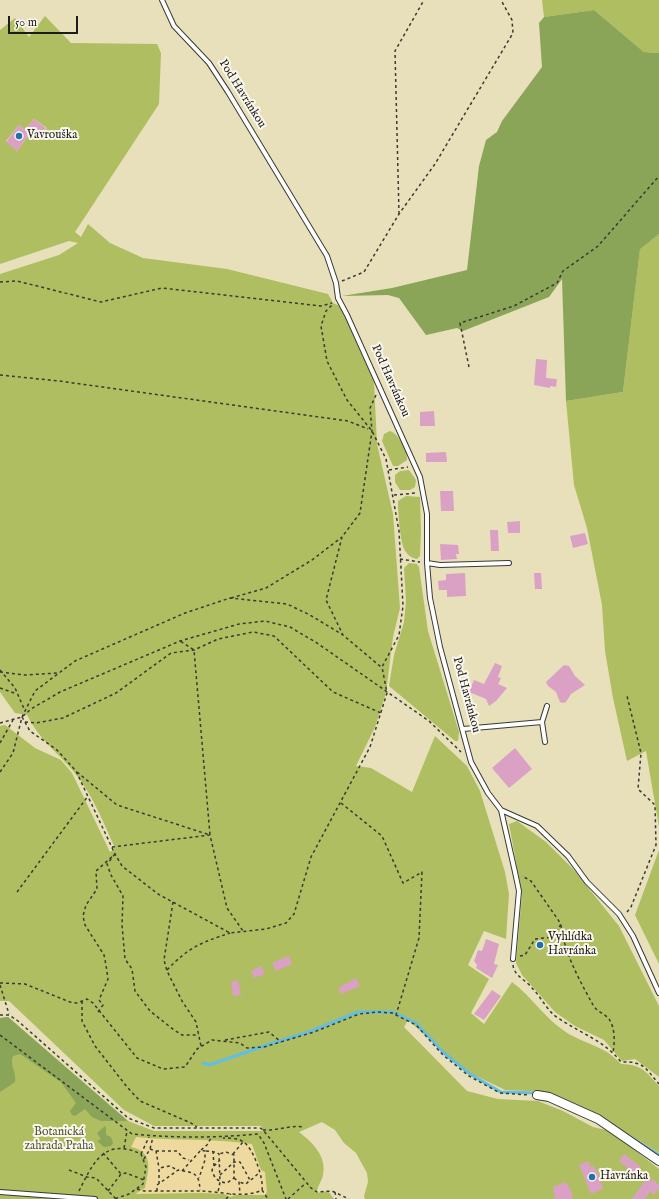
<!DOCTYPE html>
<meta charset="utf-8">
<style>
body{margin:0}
#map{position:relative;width:659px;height:1199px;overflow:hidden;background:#e7e0ba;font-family:"IM FELL English",serif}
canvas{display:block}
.scale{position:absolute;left:8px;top:16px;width:70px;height:18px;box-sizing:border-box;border:2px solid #1c1c1c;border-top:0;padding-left:5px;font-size:12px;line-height:14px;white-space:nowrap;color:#1c1c1c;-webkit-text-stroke:3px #fbf7ec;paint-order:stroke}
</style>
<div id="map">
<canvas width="659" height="1199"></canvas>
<div class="scale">50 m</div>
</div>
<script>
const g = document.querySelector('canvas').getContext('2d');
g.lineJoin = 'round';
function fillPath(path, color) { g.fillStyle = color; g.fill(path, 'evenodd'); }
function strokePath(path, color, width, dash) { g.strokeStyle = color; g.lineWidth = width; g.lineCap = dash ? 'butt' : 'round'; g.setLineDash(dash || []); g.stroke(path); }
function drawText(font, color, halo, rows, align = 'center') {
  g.font = font + ' "IM FELL English",serif'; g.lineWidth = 4; g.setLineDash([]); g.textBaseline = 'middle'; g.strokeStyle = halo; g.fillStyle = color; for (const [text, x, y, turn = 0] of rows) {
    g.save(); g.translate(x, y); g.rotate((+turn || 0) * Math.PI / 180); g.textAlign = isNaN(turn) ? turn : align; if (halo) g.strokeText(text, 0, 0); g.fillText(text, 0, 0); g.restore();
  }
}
const green = new Path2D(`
 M 542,0 L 659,0 L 659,53 L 644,52 L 594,10 L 544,17 Z
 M 45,16 L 71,43 L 157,44 L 161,53 L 159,104 L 75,232 L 81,237 L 88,224 L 110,243 L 143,258 L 227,269 L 328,294 L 333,303 L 340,306 L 374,382 L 377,444 L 393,514 L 400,608 L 393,637 L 386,693 L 375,727 L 356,766 L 371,768 L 412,792 L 435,736 L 467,766 L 480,791 L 505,872 L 509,894 L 506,939 L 484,931 L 468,965 L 489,979 L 471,1013 L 484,1024 L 512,982 C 531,996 544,1017 563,1030 C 584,1045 603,1044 621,1064 C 643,1065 645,1071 659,1086 L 659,1153 L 597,1115 L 548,1092 L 505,1090 L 464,1070 L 408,1020 L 404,1027 L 467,1091 L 498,1099 L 538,1101 L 563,1111 L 593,1127 L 610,1131 L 659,1169 L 659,1199 L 365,1199 L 364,1196 L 368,1182 L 367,1173 L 356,1153 L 344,1143 L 335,1130 L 322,1122 L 299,1132 C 312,1142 327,1156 323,1175 C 322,1181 317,1186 317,1193 L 328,1191 L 334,1199 L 0,1199 L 0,1018 L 8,1017 L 128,1121 L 154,1131 L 262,1131 L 261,1126 L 154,1126 L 124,1110 L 9,1001 L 0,1001 L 0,726 L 5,725 L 35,748 L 61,760 L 72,773 L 110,852 L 115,848 C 103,822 92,793 74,772 C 58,753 38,738 27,715 L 15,713 L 0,692 L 0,274 L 59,255 L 78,243 L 69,241 L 0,264 L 0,30 L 15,18 L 29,37 ZM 34,119 L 47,128 L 40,137 L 27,127 ZM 19,125 L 30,133 L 17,151 L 6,141 Z
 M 659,234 L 659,827 L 646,751 L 627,761 L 613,698 L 605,651 L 602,605 L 587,528 L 574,485 L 566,401 L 623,392 L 640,248 Z
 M 390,431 C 399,434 408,451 407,460 L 398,466 L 393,466 L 382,441 L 384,434 Z
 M 409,470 L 416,480 L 415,487 L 410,490 L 400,490 L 395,482 L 395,475 L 400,471 Z
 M 406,496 L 420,497 L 421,531 L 420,556 L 417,559 C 412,558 409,556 406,552 C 400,546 398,511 398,501 Z
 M 409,563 L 417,564 L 419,567 L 428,631 L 459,732 L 458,741 L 455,741 L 389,686 L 394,655 L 404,622 L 406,601 L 404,568 Z
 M 517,821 L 546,842 L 573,869 L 619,926 L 659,1006 L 659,1077 L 635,1059 L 622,1061 L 604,1040 L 575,1026 L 555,1012 L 522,975 L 516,963 L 522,894 L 509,824 Z
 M 659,850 L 659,964 L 635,915 Z`);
const forest = new Path2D(`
 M 594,10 L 644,52 L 659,53 L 659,234 L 640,249 L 623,392 L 566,401 L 562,279 L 549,297 L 463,331 L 457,328 L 426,335 L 399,298 L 388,295 L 342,296 L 392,288 L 467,270 L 479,166 L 486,140 L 497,132 L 502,121 L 542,67 L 539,23 L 544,17 Z
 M 8,1017 L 128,1121 L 101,1121 L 92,1117 L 85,1109 L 75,1116 L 72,1115 L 70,1111 L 76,1103 L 61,1082 L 20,1054 L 13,1056 C 9,1066 17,1072 15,1082 L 0,1092 L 0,1018 Z
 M 105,1126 L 106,1128 L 106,1135 L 111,1137 L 113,1143 L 111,1146 L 104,1147 L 97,1141 L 101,1139 L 97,1133 Z`);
const sand = new Path2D(`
 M 136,1137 C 175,1141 213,1138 252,1144 L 261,1170 L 265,1172 L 267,1192 L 265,1195 L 236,1195 L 230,1197 L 224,1194 L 201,1193 L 135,1194 L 145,1188 C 148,1171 155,1152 131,1147 Z`);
const stream = new Path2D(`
 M 203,1063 L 210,1065 L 218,1062 L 267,1045 L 309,1032 L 358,1012 L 393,1012 L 416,1023 L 444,1053 L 470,1074 L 501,1092 L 538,1093
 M 627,1135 L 659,1155`);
const building = new Path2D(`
 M 34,119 L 46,128 L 40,137 L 27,127 Z
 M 19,125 L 30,133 L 17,151 L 6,142 Z
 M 536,359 L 547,360 L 546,378 L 557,379 L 556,387 L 550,386 L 550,388 L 534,385 Z
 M 434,411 L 435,426 L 420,426 L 420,412 Z
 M 446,452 L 447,462 L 426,462 L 426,453 Z
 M 440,491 L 453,491 L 454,511 L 441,511 Z
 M 520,521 L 520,533 L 508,533 L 507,522 Z
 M 490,530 L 498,530 L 499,551 L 491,551 Z
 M 585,533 L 588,544 L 573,548 L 570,536 Z
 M 440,544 L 458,545 L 459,554 L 456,554 L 457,559 L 441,560 Z
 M 465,573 L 466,596 L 447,597 L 447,590 L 439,590 L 438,581 L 446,580 L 446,574 Z
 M 534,573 L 541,573 L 542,589 L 535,589 Z
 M 495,663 L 502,666 L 498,677 L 501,678 L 498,684 L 507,688 L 496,701 L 489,706 L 486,699 L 469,692 L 474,680 L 484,684 Z
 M 564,665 L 569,666 L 575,676 L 585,685 L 571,694 L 566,702 L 563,703 L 560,702 L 556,692 L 548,686 L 546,682 Z
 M 515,748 L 532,769 L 509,788 L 492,768 Z
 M 486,939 L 499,944 L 494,964 L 498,965 L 492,978 L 476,968 L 477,965 L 474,961 L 478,950 L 482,951 Z
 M 289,956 L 292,964 L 276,971 L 272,963 Z
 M 261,966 L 265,974 L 254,978 L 251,971 Z
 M 356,978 L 360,986 L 341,994 L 338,988 Z
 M 238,980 L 241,995 L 233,996 L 231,982 Z
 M 492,990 L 501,996 L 484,1020 L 474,1014 Z
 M 624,1154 L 641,1167 L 635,1174 L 619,1161 Z
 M 588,1161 L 591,1167 L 593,1166 L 597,1171 L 603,1189 L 591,1194 L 579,1165 Z
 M 647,1178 L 651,1181 L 653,1179 L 659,1185 L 659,1189 L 653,1195 L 650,1191 L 645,1199 L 632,1199 Z
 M 566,1182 L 573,1194 L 571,1195 L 573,1199 L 555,1199 L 553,1187 Z`);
const path = new Path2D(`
 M 399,214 L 395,51 L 424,0
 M 342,281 L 364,272 L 399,214 L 435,164 L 513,33 L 512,20 L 501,0
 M 0,282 L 17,281 L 101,302 L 162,288 L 321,306 L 332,303
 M 469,367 L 460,323 L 514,306 L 557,283 L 563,271 L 598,246 L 659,176
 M 0,375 L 59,381 L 348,421 L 368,429
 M 376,395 L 370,408 L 372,431 L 360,513 L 342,537 L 326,600 L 343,635 L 381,667
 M 389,470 L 408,467
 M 394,495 L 416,493
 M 400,559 L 420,562
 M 231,598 L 266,588 L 312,560 L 342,537
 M 0,670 L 15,688 L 25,711
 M 0,672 L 25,675 L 57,673
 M 0,688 L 17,694
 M 22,717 L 30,731 L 57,750 L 76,771 L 115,854 L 122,866 L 158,894 L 230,933 L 266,929 L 286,923 L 294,914 L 311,857 L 370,747 L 387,693 L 382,667 L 399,635 L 403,606 L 399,531 L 386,459 L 372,431 L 347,400 L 327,361 L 321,326 L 326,311 L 333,304
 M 25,722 L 36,723 L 63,718 L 116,693 L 171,653 L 194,650 L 218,639 L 253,632 L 274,636 L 333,692 L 381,713
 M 0,723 L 22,717 L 31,709 L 60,692 L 180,641 L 239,624 L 265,621 L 290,627 L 317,643 L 429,721 L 461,752
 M 0,743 L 13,720
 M 0,772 L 13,753 L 22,717 L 35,691 L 75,661 L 185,613 L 230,598 L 287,604 L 310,615 L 343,635
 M 77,772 L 117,805 L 210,835 L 194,650 L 180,641
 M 341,803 L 382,836 L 403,883 L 422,872 L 419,938 L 396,1015
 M 112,847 L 210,835 L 227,908 L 243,931
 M 115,854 L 107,864 L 111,875 L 123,896 L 122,925 L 125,959 L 132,969 L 135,991 L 150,1011 L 174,1030 L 182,1035 L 199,1035
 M 17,892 L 88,796
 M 173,902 L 164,960 L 167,971 L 182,1001 L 196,1022 L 201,1046
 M 627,912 L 631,907 L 656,845 L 655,805 L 638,789 L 641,753 L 627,696
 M 561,925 C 564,953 580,981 593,1005 C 596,1011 605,1014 609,1019 C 615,1027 615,1043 613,1052
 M 520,956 L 525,955 L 535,939 L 553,937 L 561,924 L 531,881 L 522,876
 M 513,965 C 514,976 526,980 532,988 C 542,998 547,1011 558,1018 C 580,1033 605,1041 621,1062 C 644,1061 645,1068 659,1084
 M 167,970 C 189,947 200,943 230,933
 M 0,983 L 25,984 L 70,1002 L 77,1003 L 87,999 L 93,1003 L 137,1058 L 163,1069 L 185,1067 L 197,1049 L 212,1040 L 240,1043 L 247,1048 L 264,1047 L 314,1032 L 359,1014 L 377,1012 L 392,1013 L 416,1025 L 443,1055 L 469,1076 L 500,1093 L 529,1095
 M 0,985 L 9,1014
 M 82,1001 L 82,1021 L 95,1046 L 127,1087 L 140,1101 L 191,1123 L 197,1127
 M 98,1012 L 103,1005 L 99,1000 L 108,979 L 106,965 L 104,955 L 85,925 L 83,916 L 86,905 L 97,889 L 96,871 L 114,855
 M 0,1015 L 9,1015 L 18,1021 L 128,1118 L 154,1128 L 260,1128 L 263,1130 L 311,1188 L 317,1192 L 332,1191 L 349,1199
 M 0,1035 L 132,1134 C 174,1138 215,1138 258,1134 L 264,1143 L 286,1199
 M 225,1040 L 269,1032 L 281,1042
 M 263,1130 C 277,1131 289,1125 303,1127
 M 124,1148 L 127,1131
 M 150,1149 L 156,1151 L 159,1168
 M 201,1150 L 207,1145 L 211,1138
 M 156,1151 L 177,1151 L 183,1158 L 189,1160
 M 206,1151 L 216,1152 L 219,1154 L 220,1182 L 218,1192
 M 213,1151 L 214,1166 L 212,1170 C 214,1179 219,1182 227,1183 L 234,1178 L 234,1155 L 226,1152 L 219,1154
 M 103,1153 L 121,1174
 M 141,1154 L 149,1137
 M 233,1154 L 243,1142
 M 144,1159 L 150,1149 L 153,1137
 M 214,1166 L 220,1160
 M 69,1170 L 87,1177 L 96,1178 L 116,1199
 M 182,1171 L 201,1150 L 205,1151 L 205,1160 L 199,1178
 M 220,1175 L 234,1162 L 240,1162 L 250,1180 L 246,1184 L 239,1182
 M 234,1178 L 239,1182 L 240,1194
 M 251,1180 L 260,1172
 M 159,1184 L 159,1168 L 170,1166 L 177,1170
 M 137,1189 L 144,1191 C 162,1191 181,1191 200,1191 C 218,1191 245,1199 262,1190 C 264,1179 253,1146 242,1141 C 237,1138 229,1138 223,1138
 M 262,1190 L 268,1199
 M 79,1191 C 93,1163 104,1137 141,1154 L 146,1167 L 143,1184 L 129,1194 L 114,1199
 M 108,1191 L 121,1174 L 126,1173 L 144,1180
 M 157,1191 L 157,1185 L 178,1170 C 194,1173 199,1172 200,1190
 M 335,1192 L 336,1199
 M 226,1199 L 231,1194
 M 288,1199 L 306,1183`);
const service = new Path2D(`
 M 162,0 L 174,26 L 209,63 L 228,92 L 327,256 L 336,283 L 338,298 L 347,315 L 420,477 L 427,514 L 427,563 L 430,598 L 440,647 L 471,762 L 488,793 L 501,810 L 515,872 L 519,891 L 513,959
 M 427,563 L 440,565 L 509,563
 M 463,729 L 542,722
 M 545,742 L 542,722 L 547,706
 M 501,810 L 537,826 L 568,856 L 587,882 L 619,914 L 633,936 L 659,993
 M 0,1192 L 95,1199`);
const minor = new Path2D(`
 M 537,1095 L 549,1097 L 598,1119 L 659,1161`);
const markers = [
 [19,136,4,"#1f6fb2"],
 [540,945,4,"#1f6fb2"],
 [592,1177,4,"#1f6fb2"]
];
const streetNames = [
 ["Pod Havránkou",242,94,58],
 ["Pod Havránkou",390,381,66],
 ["Pod Havránkou",466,695,75]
];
const poiNames = [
 ["Vavrouška",27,136],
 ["Vyhlídka",548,938],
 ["Havránka",548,952],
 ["Havránka",600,1177]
];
const parkNames = [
 ["Botanická",59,1133],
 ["zahrada Praha",59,1147]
];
fillPath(green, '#aebe61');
fillPath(forest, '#8aa557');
fillPath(sand, '#eeda9e');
strokePath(stream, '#63bfe1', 3);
fillPath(building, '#dba1c5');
strokePath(service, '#3a3934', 6);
strokePath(minor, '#3a3934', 10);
strokePath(path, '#3a3934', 1.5, [3, 3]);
strokePath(service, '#fff', 4);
strokePath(minor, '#fff', 8);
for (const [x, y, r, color] of markers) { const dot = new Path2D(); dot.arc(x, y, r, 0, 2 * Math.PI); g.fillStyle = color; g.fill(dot); strokePath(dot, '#fbf7ec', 1.5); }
drawText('12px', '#1c1c1c', '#fbf7ec', streetNames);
drawText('12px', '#1c1c1c', '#fbf7ec', poiNames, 'left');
drawText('12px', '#4f5534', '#fbf7ec', parkNames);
</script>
